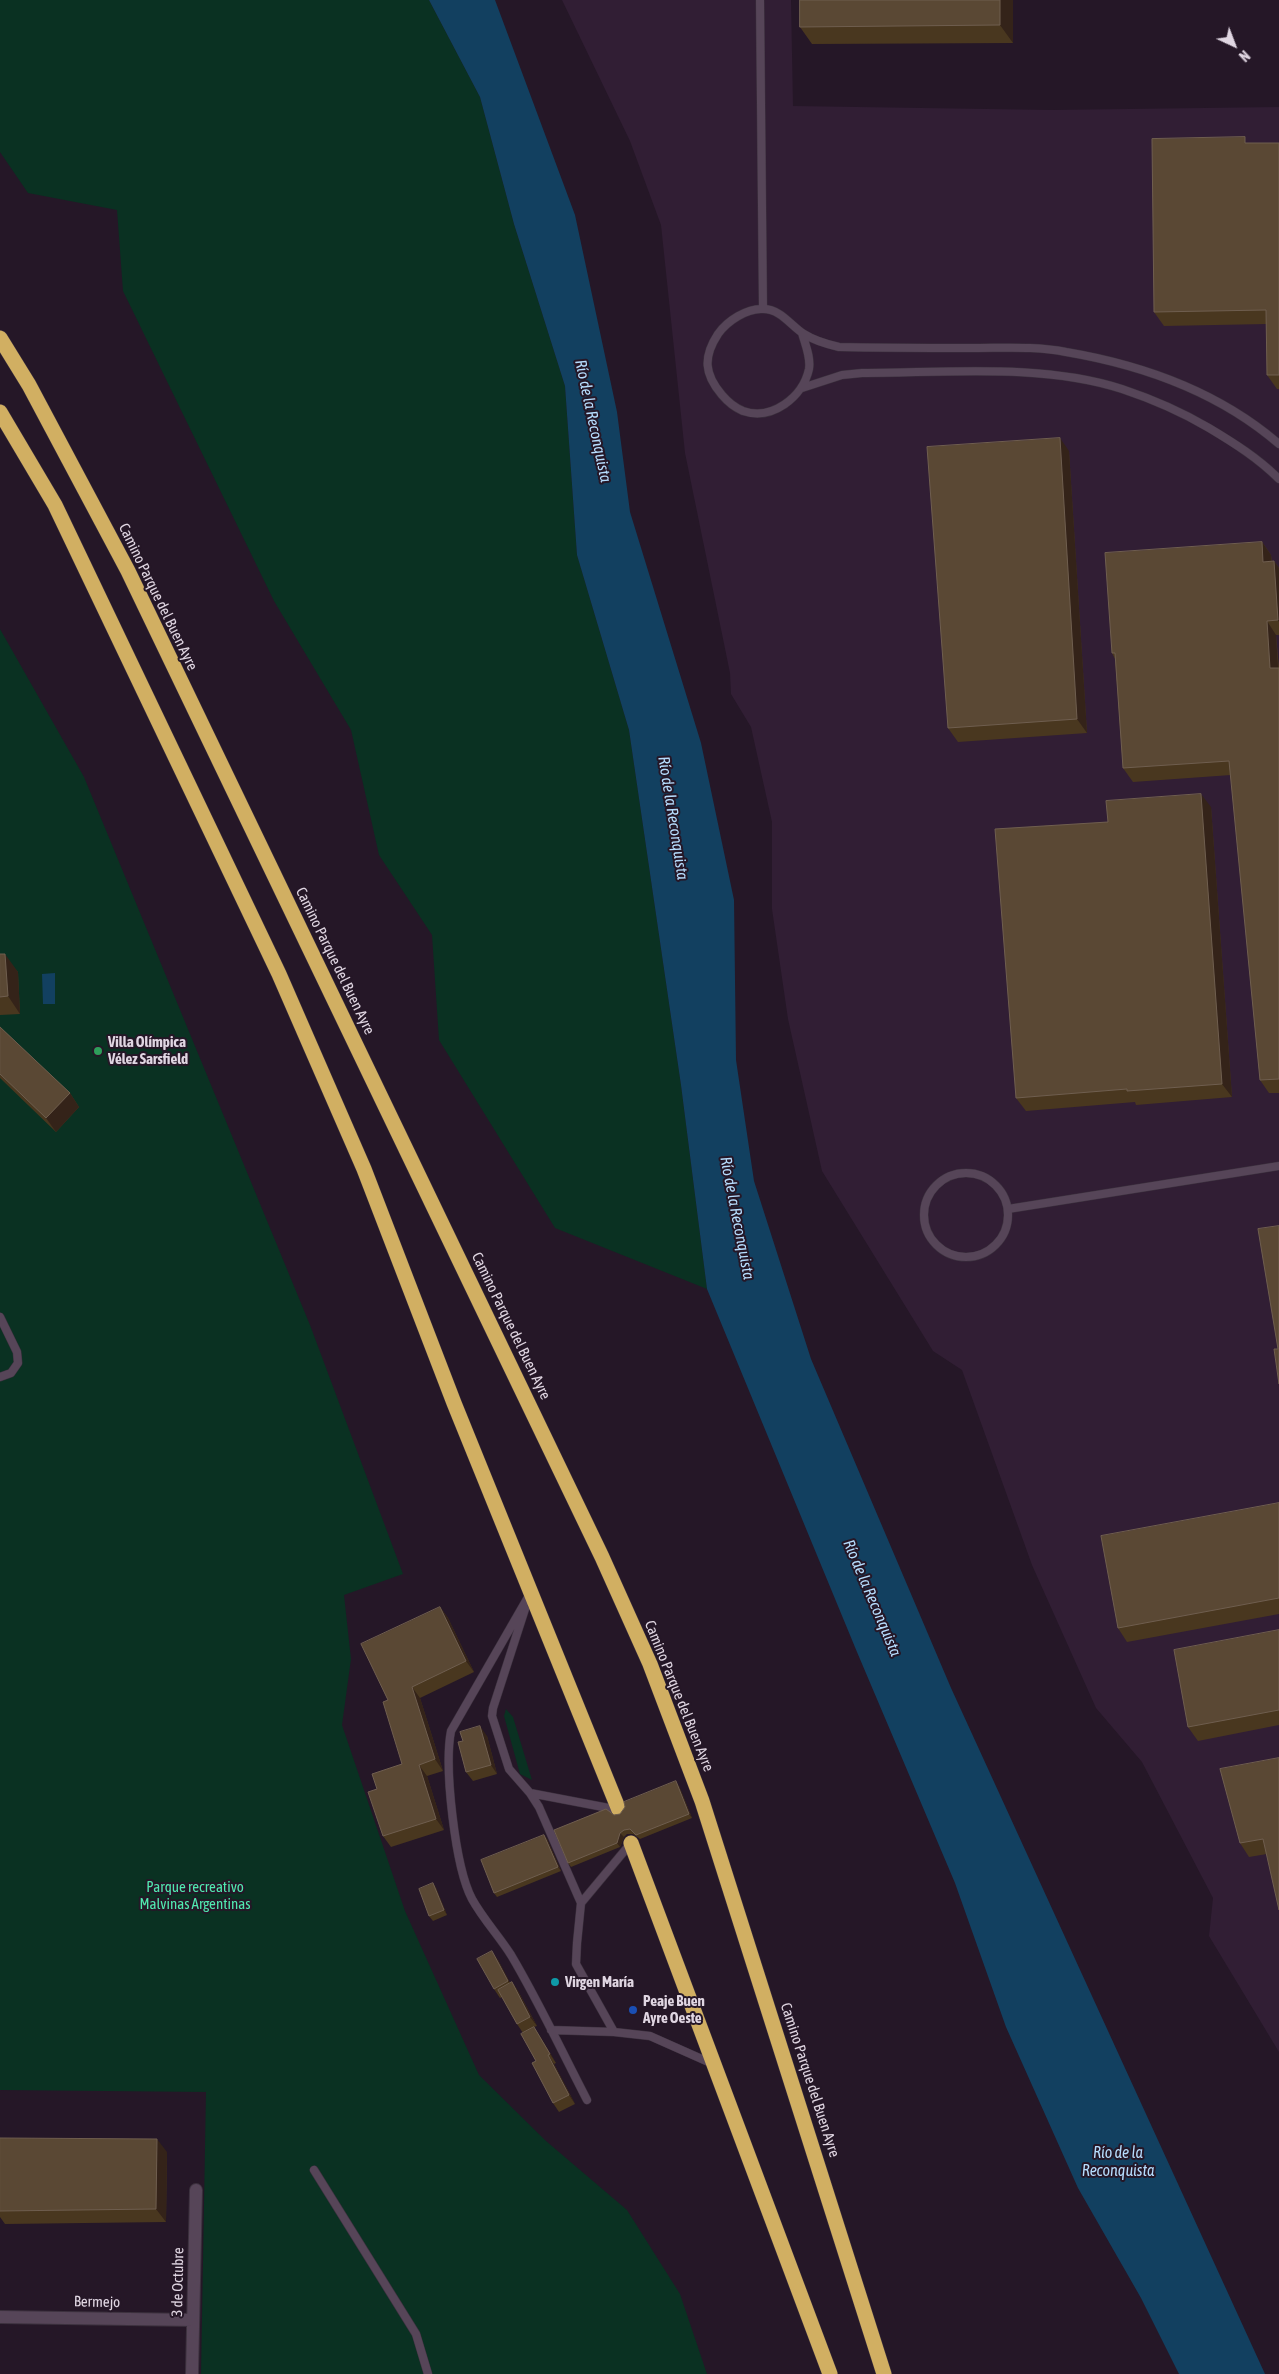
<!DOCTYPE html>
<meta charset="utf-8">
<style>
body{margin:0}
#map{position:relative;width:1279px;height:2374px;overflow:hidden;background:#251727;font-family:"Asap Condensed",sans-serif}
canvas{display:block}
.north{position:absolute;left:1209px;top:20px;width:50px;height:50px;-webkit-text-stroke:4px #251727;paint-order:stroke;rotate:137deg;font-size:14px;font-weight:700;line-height:20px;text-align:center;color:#e0d6e2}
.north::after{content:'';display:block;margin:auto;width:18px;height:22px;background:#e0d6e2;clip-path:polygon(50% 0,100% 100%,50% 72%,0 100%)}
</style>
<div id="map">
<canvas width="1279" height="2374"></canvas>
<div class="north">N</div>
</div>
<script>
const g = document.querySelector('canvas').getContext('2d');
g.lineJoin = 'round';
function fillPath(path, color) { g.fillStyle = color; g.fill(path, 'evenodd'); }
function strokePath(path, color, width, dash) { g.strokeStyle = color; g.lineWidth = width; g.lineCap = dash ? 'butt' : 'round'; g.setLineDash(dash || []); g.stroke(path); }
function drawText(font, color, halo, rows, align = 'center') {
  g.font = font + ' "Asap Condensed",sans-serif'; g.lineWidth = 4; g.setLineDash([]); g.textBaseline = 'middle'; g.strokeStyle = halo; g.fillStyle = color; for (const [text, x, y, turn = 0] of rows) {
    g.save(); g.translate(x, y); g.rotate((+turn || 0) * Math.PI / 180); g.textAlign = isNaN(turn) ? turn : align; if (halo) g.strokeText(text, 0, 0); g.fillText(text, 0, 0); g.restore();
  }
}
const built = new Path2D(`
 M 562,0 L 791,0 L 793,106 L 1052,110 L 1279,107 L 1279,2052 L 1209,1936 L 1213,1898 L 1142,1762 L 1096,1708 L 1032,1565 L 962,1370 L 933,1351 L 822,1171 L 788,1019 L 772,909 L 772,822 L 751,727 L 731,694 L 730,673 L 685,453 L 661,225 L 630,141 Z`);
const green = new Path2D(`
 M 0,0 L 429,0 L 480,97 L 514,224 L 565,386 L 577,555 L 629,730 L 681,1085 L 707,1289 L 555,1228 L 439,1040 L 432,935 L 379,855 L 351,730 L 274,601 L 123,291 L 117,210 L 28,193 L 0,152 Z
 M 0,629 L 84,777 L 310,1325 L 403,1574 L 344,1595 L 351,1659 L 342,1725 L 405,1911 L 479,2075 L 546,2141 L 627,2210 L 680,2294 L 707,2374 L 201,2374 L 206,2092 L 0,2090 Z
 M 506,1709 L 513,1717 L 532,1780 L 520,1774 L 504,1716 Z`);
const water = new Path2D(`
 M 429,0 L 495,0 L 575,215 L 617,412 L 630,512 L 701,743 L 734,900 L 736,1060 L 754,1181 L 811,1359 L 951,1688 L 1265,2374 L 1179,2374 L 1141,2298 L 1078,2188 L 1006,2027 L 955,1883 L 857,1652 L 707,1289 L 681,1085 L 629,730 L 577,555 L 565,386 L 514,224 L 480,97 Z
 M 55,973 L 55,1004 L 43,1004 L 42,974 Z`);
const lane = new Path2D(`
 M 760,0 L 763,309
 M 802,333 C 805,344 811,357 809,369 C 803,397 772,421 743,411 C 736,408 727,401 722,395 C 704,374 703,357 718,334 C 727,321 747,308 763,309 C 781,309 791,326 804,334 C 815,341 826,344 839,347 C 884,348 930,348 975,348 C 1005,348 1037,346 1066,352 C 1143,365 1220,393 1279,444
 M 802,388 L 842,375 L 862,373 C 945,373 1042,363 1122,389 C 1152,399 1182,412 1209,428 C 1234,443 1258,458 1279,479
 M924 1215a42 42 0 1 1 84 0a42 42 0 1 1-84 0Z
 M 1008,1209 L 1279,1166
 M 0,1317 L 17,1352 L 18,1363 L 11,1373 L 0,1377
 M 531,1592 L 451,1731 C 444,1767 455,1867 472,1899 C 483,1919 499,1936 511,1955 C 539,2002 562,2052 587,2100
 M 525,1609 L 493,1708 L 492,1716 L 509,1769 L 530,1793 L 619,1810
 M 530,1793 L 539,1807 L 581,1903
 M 631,1843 L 581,1903 L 577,1943 L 576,1964 L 614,2032 L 650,2036 L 713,2064
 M 551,2030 L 614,2032
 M 314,2170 L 416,2334 L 428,2374`);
const street = new Path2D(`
 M 0,2317 L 193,2320
 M 192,2374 L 196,2190`);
const highway = new Path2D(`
 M 0,338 L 29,385 L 128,571 L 602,1557 L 650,1664 L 702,1801 L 884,2374
 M 0,412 L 55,505 L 279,974 L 364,1169 L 454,1403 L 619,1810
 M 631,1843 L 830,2374`);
const wall = new Path2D(`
 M 1013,0 L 1013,43 L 812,44 L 800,27 Z
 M 1249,143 L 1279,143 L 1279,389 L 1277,389 L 1267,375 L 1267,324 L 1164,326 L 1154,312 Z
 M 1069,451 L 1087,733 L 958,742 L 948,728 Z
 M 1262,542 L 1271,555 L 1272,562 L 1274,561 L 1279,568 L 1279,635 L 1276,635 L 1279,668 L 1279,1093 L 1269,1093 L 1260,1080 L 1231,775 L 1133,782 L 1123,768 L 1115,659 L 1112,653 Z
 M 1211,807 L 1232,1097 L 1136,1105 L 1135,1102 L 1026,1111 L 1016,1098 L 1108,822 Z
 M 0,954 L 18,972 L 20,1014 L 0,1015 Z
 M 0,1027 L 70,1093 L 79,1107 L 56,1132 L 0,1078 Z
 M 1279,1503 L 1279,1614 L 1127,1642 L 1118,1628 Z
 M 440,1607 L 448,1618 L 474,1672 L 420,1698 L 443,1771 L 427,1776 L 444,1830 L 391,1847 L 383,1836 L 377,1789 L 402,1764 L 388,1700 Z
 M 1279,1630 L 1279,1725 L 1198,1741 L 1188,1727 Z
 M 487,1736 L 497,1774 L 473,1781 L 466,1772 Z
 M 1279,1758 L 1267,1854 L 1249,1857 L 1240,1843 Z
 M 679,1786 L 692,1818 L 640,1839 L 633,1834 L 627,1834 L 624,1837 L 620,1847 L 571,1867 L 568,1863 L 614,1815 L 620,1814 Z
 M 544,1835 L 547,1839 L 561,1871 L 497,1897 L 494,1893 Z
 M 433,1883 L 436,1888 L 447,1915 L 433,1921 L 429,1916 Z
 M 498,1960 L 510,1983 L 512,1982 L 518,1991 L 537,2026 L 534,2027 L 556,2063 L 554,2064 L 575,2104 L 559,2112 L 553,2103 L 536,2061 L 523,2033 L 517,2024 L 502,1997 L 500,1998 L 494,1989 Z
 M 0,2138 L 167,2152 L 166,2222 L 5,2224 L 0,2217 Z`);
const shadedWall = new Path2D(`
 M 1000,0 L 1013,0 L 1013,43 L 1000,25 Z
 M 1060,438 L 1069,451 L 1087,733 L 1077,719 Z
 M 1262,542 L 1271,555 L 1273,576 L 1263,562 Z
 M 1274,561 L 1279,568 L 1279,622 L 1278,620 Z
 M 1267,621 L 1276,635 L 1279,682 L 1270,668 Z
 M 1201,794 L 1211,807 L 1232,1097 L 1222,1084 Z
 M 5,954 L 18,972 L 20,1014 L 8,996 Z
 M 70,1093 L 79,1107 L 56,1132 L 46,1118 Z
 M 440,1607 L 448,1618 L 474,1672 L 466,1661 Z
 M 412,1687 L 420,1698 L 443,1771 L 435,1759 Z
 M 480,1726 L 487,1736 L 497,1774 L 491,1765 Z
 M 419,1765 L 427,1776 L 444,1830 L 436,1819 Z
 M 676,1781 L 679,1786 L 692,1818 L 689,1814 Z
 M 620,1833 L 624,1837 L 620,1847 L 617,1843 Z
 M 544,1835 L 547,1839 L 561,1871 L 558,1867 Z
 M 433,1883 L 436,1888 L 447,1915 L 444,1910 Z
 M 492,1951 L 498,1960 L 514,1990 L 508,1981 Z
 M 512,1982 L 518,1991 L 537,2026 L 530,2017 Z
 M 534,2027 L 540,2036 L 556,2063 L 550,2054 Z
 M 548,2055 L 554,2064 L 575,2104 L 569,2095 Z
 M 157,2139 L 167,2152 L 166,2222 L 156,2209 Z`);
const building = new Path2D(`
 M 800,0 L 1000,0 L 1000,25 L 800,27 Z
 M 1245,137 L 1245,143 L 1279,143 L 1279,375 L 1267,375 L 1266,310 L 1154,312 L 1152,139 Z
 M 1060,438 L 1077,719 L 948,728 L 927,447 Z
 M 1262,542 L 1263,562 L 1274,561 L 1278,620 L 1267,621 L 1270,668 L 1279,668 L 1279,1079 L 1260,1080 L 1229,761 L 1123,768 L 1115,653 L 1112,653 L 1105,553 Z
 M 1201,794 L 1222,1084 L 1127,1091 L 1127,1089 L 1016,1098 L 995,829 L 1108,822 L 1106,801 Z
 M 0,954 L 5,954 L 8,996 L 0,997 Z
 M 0,1027 L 70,1093 L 46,1118 L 0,1074 Z
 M 1279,1226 L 1279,1384 L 1274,1349 L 1278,1349 L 1258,1229 Z
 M 1279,1503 L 1279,1598 L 1118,1628 L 1101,1536 Z
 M 440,1607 L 466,1661 L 412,1687 L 435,1759 L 419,1765 L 436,1819 L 383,1836 L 368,1792 L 377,1789 L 372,1774 L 402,1764 L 383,1702 L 388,1700 L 361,1644 Z
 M 1279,1630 L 1279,1710 L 1188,1727 L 1174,1650 Z
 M 480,1726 L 491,1765 L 466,1772 L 458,1742 L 463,1741 L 460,1732 Z
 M 1279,1758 L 1279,1910 L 1263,1839 L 1240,1843 L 1220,1769 Z
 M 676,1781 L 689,1814 L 636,1835 L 630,1829 L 624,1830 L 620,1833 L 617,1843 L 568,1863 L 554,1830 L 606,1809 L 614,1815 L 620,1814 L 625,1807 L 624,1802 Z
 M 544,1835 L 558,1867 L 494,1893 L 481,1860 Z
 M 433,1883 L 444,1910 L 429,1916 L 419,1889 Z
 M 492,1951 L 508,1981 L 494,1989 L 477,1959 Z
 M 512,1982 L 530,2017 L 517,2024 L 498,1990 Z
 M 534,2027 L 550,2054 L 548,2055 L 569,2095 L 553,2103 L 532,2063 L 536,2061 L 521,2034 Z
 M 0,2138 L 157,2139 L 156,2209 L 0,2211 Z`);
const markers = [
 [98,1051,5,"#2e9e5b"],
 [555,1982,5,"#0f9aa8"],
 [633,2010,5,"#1a4fb4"]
];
const streetNames = [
 ["Camino Parque del Buen Ayre",158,597,64],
 ["Camino Parque del Buen Ayre",335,961,64],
 ["Camino Parque del Buen Ayre",511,1326,64],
 ["Camino Parque del Buen Ayre",679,1696,68],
 ["Camino Parque del Buen Ayre",810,2080,72],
 ["3 de Octubre",178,2282,-89],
 ["Bermejo",97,2302,1]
];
const poiNames = [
 ["Villa Olímpica",108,1042],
 ["Vélez Sarsfield",108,1059],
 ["Virgen María",565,1982],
 ["Peaje Buen",643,2001],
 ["Ayre Oeste",643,2018]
];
const parkNames = [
 ["Parque recreativo",195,1887],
 ["Malvinas Argentinas",195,1904]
];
const waterNames = [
 ["Río de la Reconquista",593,421,78],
 ["Río de la Reconquista",673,818,81],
 ["Río de la Reconquista",737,1218,79],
 ["Río de la Reconquista",872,1598,67],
 ["Río de la",1118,2153],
 ["Reconquista",1118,2171]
];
fillPath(built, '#311e34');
fillPath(green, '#0a3122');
fillPath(water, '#124060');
strokePath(lane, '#3c313e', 9);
strokePath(street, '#3c313e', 14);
strokePath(highway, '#3c313e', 16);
strokePath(lane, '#564558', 8);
strokePath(street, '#564558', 12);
strokePath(highway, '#d1af62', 15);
fillPath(wall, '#49371f');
fillPath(shadedWall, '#342319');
fillPath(building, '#5a4834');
strokePath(building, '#6f5e4f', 1);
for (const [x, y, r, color] of markers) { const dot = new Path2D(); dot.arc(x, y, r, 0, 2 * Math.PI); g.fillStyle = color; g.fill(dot); strokePath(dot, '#251727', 2); }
drawText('15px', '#e0d6e2', '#251727', streetNames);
drawText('bold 15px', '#e0d6e2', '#251727', poiNames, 'left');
drawText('15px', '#50e9b0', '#251727', parkNames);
drawText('italic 16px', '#b6ddfe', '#251727', waterNames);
</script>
